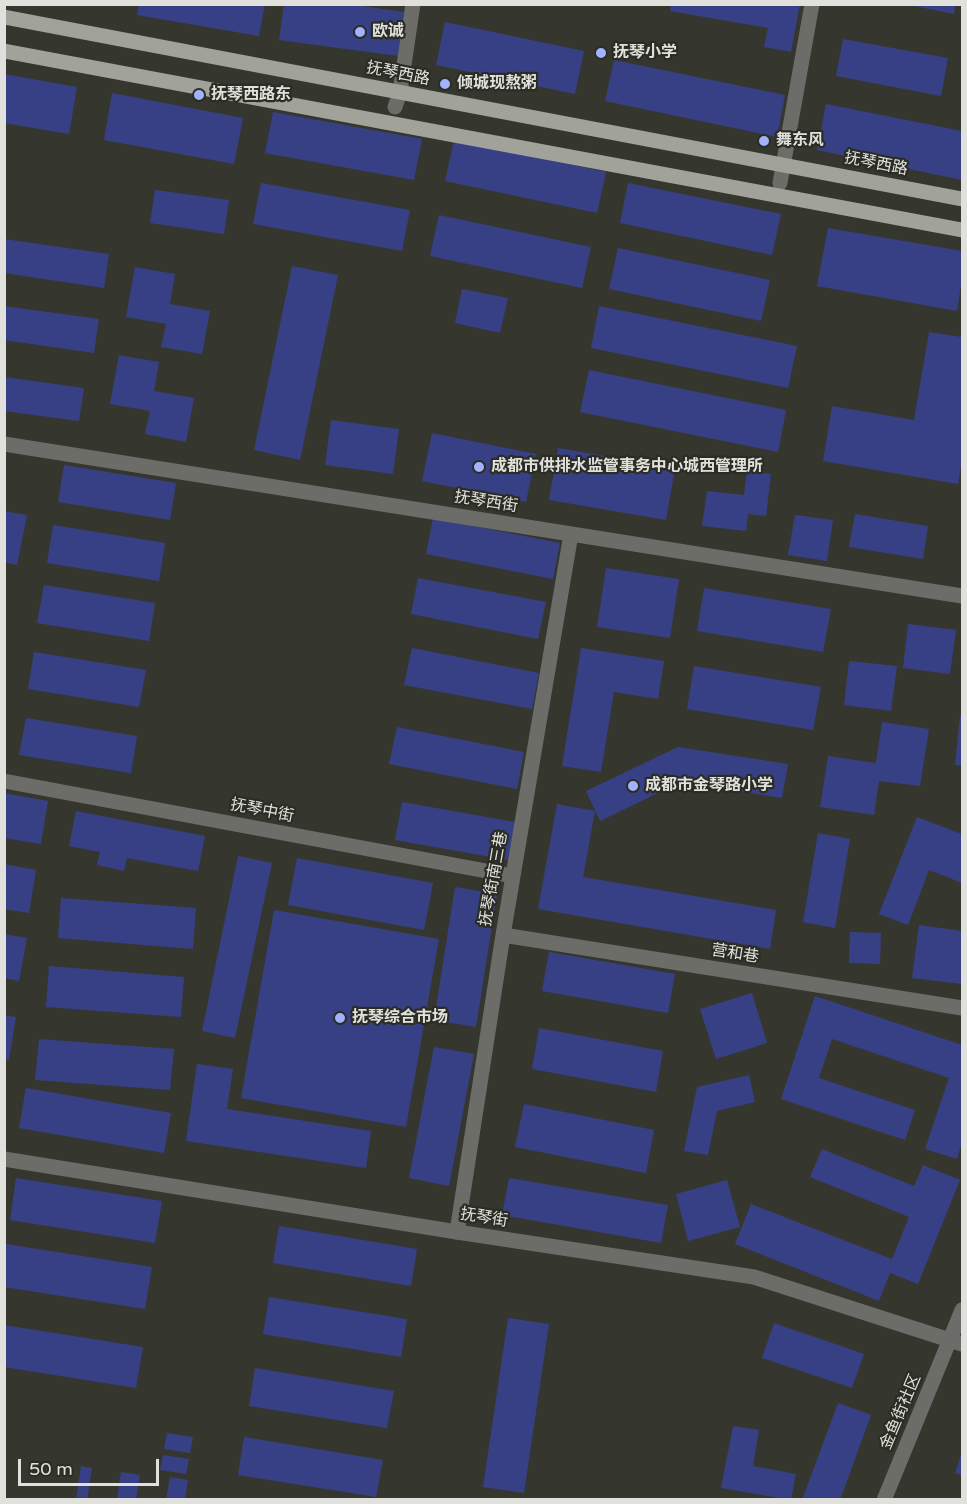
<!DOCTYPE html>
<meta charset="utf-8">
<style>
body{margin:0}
#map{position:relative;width:967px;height:1504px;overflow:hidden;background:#35372f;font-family:"Varela Round",sans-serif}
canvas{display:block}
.frame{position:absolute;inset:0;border:6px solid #e0e1dc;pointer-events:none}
.scale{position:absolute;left:18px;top:1459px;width:141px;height:27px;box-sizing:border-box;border:3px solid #e0e1dc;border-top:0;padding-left:8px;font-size:18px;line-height:21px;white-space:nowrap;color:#e0e1dc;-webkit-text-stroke:4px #2b2d25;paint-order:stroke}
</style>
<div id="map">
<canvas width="967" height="1504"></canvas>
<div class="frame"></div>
<div class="scale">50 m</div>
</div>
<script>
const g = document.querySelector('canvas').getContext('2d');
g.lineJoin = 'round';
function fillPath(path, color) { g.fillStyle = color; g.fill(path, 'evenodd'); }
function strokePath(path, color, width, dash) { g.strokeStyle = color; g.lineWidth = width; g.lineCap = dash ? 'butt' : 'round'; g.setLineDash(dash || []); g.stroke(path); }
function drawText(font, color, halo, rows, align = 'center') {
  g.font = font + ' "Varela Round","Noto Sans SC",sans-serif'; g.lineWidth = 4.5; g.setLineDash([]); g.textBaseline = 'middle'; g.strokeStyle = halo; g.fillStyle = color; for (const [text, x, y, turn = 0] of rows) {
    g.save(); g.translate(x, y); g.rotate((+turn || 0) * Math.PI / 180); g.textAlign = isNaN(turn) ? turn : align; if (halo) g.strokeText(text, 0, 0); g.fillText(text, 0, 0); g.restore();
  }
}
const building = new Path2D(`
 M 139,4 L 265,4 L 259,36 L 137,15 Z
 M 284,4 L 348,4 L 404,12 L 398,56 L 279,40 Z
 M 671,4 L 800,4 L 791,52 L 764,47 L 768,28 L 670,11 Z
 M 909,5 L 955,5 L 954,14 Z
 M 445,22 L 584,51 L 575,94 L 436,65 Z
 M 843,39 L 948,58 L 941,96 L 836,76 Z
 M 614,60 L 785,95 L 777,137 L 605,101 Z
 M 4,74 L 77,87 L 69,134 L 4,123 Z
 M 112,93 L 243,118 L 234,164 L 104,140 Z
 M 826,104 L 962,131 L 962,180 L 817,150 Z
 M 273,112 L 422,139 L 414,180 L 265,153 Z
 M 454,140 L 606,172 L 597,213 L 445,181 Z
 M 261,183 L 410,210 L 402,251 L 253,224 Z
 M 628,183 L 781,214 L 772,255 L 620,223 Z
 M 155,190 L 229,200 L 224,234 L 150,223 Z
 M 439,215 L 591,247 L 582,288 L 430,256 Z
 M 828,228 L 962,251 L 962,279 L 957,311 L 817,286 Z
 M 4,239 L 109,254 L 104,288 L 4,273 Z
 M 618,248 L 770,280 L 761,321 L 609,289 Z
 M 292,266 L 338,275 L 300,460 L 254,450 Z
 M 135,267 L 175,274 L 170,304 L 210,311 L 202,354 L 161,347 L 166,324 L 126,317 Z
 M 462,289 L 508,298 L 500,333 L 455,323 Z
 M 4,306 L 99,319 L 94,353 L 4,340 Z
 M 599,306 L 797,346 L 788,388 L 591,348 Z
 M 929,332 L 962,337 L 962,460 L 958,484 L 823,461 L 832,406 L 914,420 Z
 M 119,355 L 159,362 L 154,391 L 194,398 L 186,442 L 145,434 L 150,411 L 110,404 Z
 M 589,370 L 786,410 L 778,452 L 580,412 Z
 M 4,377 L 84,388 L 79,421 L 4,411 Z
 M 331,420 L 399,429 L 393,474 L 325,465 Z
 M 432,433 L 536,454 L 526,502 L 422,481 Z
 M 558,448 L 675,468 L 666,520 L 549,500 Z
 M 64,465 L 176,483 L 170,520 L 58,502 Z
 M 747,471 L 771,474 L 766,516 L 748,514 L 746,531 L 702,526 L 707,491 L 744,495 Z
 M 4,511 L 27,515 L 17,565 L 4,562 Z
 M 855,514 L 928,526 L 923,559 L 849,547 Z
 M 795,515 L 833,520 L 827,561 L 788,555 Z
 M 433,518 L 560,543 L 553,579 L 426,554 Z
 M 53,525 L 165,543 L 159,581 L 47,563 Z
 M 606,568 L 679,579 L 670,638 L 597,627 Z
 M 418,578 L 546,602 L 538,639 L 411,614 Z
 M 44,585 L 155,603 L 149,641 L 37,623 Z
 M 704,588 L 831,609 L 823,652 L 697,631 Z
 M 908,624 L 956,630 L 950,674 L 903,668 Z
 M 412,648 L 539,673 L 532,709 L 404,685 Z
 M 581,648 L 664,661 L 658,699 L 614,692 L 601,772 L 562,766 Z
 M 34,652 L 146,670 L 139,707 L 28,689 Z
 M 849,661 L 897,666 L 891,711 L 844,705 Z
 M 694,666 L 821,687 L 813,730 L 687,709 Z
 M 960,716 L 962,717 L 962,766 L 955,765 Z
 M 26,718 L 137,736 L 131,773 L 19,755 Z
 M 882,722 L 929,729 L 920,786 L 879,781 L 874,815 L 820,807 L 828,756 L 876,763 Z
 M 397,727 L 524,752 L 517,789 L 389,764 Z
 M 678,747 L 788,764 L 782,798 L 681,782 L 600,821 L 586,791 Z
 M 4,793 L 48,801 L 41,844 L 4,838 Z
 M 402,802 L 515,822 L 508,860 L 395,840 Z
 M 557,804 L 595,811 L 583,877 L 776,910 L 770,949 L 538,909 Z
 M 76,811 L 205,836 L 198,871 L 127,858 L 124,871 L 97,865 L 100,852 L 69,846 Z
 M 917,817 L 962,834 L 962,883 L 929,870 L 908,925 L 879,914 Z
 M 818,833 L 850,839 L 835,928 L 803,922 Z
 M 238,856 L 272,863 L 235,1038 L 202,1031 Z
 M 297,858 L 433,883 L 424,930 L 288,905 Z
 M 4,864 L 36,870 L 29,913 L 4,909 Z
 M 455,887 L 497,894 L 476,1027 L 434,1020 Z
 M 61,898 L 196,908 L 193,949 L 58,938 Z
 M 274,910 L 439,939 L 406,1127 L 241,1098 Z
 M 919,925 L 962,931 L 962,984 L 912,978 Z
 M 850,932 L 881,933 L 880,964 L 849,963 Z
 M 4,934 L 27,938 L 19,981 L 4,978 Z
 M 549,952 L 675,974 L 668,1013 L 542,991 Z
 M 49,966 L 184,977 L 181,1017 L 46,1007 Z
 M 752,993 L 767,1043 L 716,1059 L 700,1009 Z
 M 815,996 L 962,1045 L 962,1142 L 957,1159 L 925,1149 L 949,1078 L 832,1039 L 819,1078 L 915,1110 L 905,1140 L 781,1099 Z
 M 4,1015 L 16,1017 L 9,1060 L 4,1059 Z
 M 539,1028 L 663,1051 L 656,1092 L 532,1069 Z
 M 39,1039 L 174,1049 L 170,1090 L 35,1080 Z
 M 434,1047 L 474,1054 L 449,1186 L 409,1178 Z
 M 197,1064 L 233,1069 L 227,1109 L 371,1131 L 366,1168 L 186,1141 Z
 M 749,1075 L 755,1102 L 717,1111 L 708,1155 L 684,1151 L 697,1087 Z
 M 26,1088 L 171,1113 L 164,1153 L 19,1128 Z
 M 524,1104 L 654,1130 L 646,1173 L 515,1147 Z
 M 822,1149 L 914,1186 L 923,1165 L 960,1180 L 918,1284 L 890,1273 L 879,1301 L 735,1244 L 751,1204 L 892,1259 L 909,1217 L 810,1177 Z
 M 16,1178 L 162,1201 L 155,1243 L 10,1220 Z
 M 509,1178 L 668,1205 L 661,1243 L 502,1215 Z
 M 727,1180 L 740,1227 L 688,1241 L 676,1194 Z
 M 279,1226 L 417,1249 L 411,1286 L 273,1263 Z
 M 6,1244 L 152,1267 L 145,1309 L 4,1287 Z
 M 269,1297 L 407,1319 L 401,1357 L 263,1334 Z
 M 508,1318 L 549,1324 L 524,1493 L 483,1487 Z
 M 774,1323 L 864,1354 L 852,1388 L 762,1358 Z
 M 4,1325 L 143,1347 L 136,1388 L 4,1367 Z
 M 255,1368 L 394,1391 L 387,1428 L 249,1406 Z
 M 838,1403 L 871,1415 L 840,1500 L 802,1500 Z
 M 733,1426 L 759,1430 L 753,1466 L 796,1474 L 791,1500 L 721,1488 Z
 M 167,1433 L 193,1437 L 190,1453 L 164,1449 Z
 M 244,1437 L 383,1460 L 376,1497 L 238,1475 Z
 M 962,1452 L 962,1475 L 955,1473 Z
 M 163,1455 L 189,1459 L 186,1474 L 160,1470 Z
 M 81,1466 L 92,1468 L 87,1500 L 76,1500 Z
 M 121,1472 L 140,1475 L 136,1500 L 117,1500 Z
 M 170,1477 L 188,1480 L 185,1500 L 166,1500 Z`);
const minor = new Path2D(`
 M 395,107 L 400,92 L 413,4
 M 780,183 L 812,4
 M 4,444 L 962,596
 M 4,781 L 513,876
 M 503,935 L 962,1008
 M 457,1232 L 503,935 L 571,534`);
const tertiary = new Path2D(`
 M 4,1159 L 457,1232 L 754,1277 L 962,1344
 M 884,1500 L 962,1310`);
const primary = new Path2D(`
 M 4,17 L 962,199
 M 4,51 L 962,230`);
const markers = [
 [360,32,6,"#a3b2fd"],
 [601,53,6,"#a3b2fd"],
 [445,84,6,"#a3b2fd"],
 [199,95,6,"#a3b2fd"],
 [764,141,6,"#a3b2fd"],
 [479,467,6,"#a3b2fd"],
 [633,786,6,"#a3b2fd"],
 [340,1018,6,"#a3b2fd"]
];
const poiNames = [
 ["欧诚",372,32],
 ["抚琴小学",613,53],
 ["倾城现熬粥",457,84],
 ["抚琴西路东",211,95],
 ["舞东风",776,141],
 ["成都市供排水监管事务中心城西管理所",491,467],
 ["成都市金琴路小学",645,786],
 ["抚琴综合市场",352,1018]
];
const streetNames = [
 ["抚琴西路",398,74,11],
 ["抚琴西路",876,164,11],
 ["抚琴西街",486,502,9],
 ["抚琴中街",262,811,11],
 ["抚琴街南三巷",494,879,-80],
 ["营和巷",735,954,9],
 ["抚琴街",484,1218,9],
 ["金鱼街社区",901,1412,-67]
];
fillPath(building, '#384085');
strokePath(minor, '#6c6d69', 15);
strokePath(tertiary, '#6c6d69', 15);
strokePath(primary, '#a1a39b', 15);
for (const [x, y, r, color] of markers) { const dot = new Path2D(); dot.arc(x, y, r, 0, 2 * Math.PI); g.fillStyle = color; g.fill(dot); strokePath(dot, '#2b2d25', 2); }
drawText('bold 16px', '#e0e1dc', '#2b2d25', poiNames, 'left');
drawText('16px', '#e0e1dc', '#2b2d25', streetNames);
</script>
